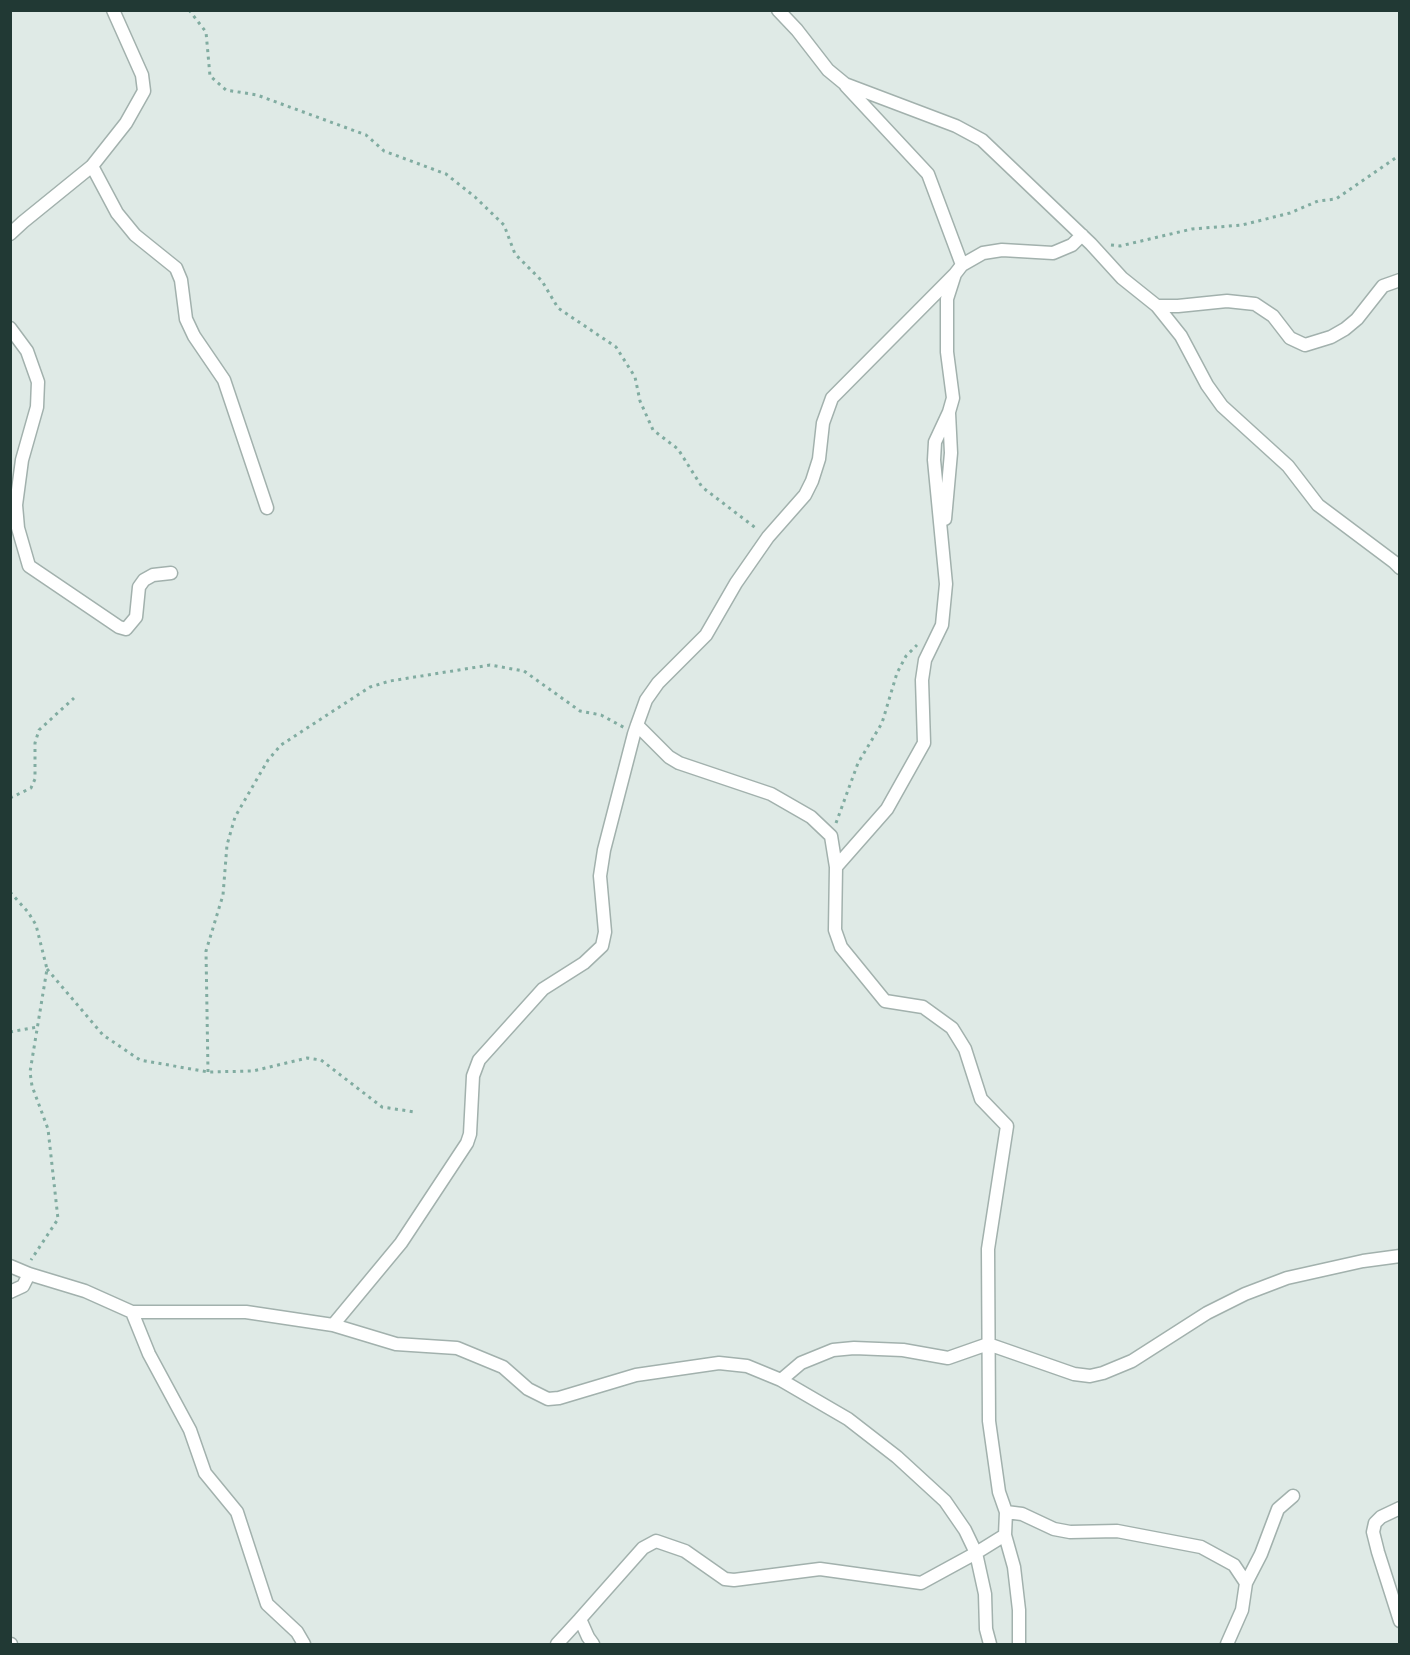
<!DOCTYPE html>
<style>
body{margin:0}
#map{position:relative;width:1410px;height:1655px;overflow:hidden;background:#dfeae6;font-family:"Fira Sans",sans-serif}
canvas{display:block}
.frame{position:absolute;inset:0;border:12px solid #213934;pointer-events:none}
</style>
<div id="map">
<canvas width="1410" height="1655"></canvas>
<div class="frame"></div>
</div>
<script>
const g = document.querySelector('canvas').getContext('2d');
g.lineJoin = 'round';
function strokePath(path, color, width, dash) { g.strokeStyle = color; g.lineWidth = width; g.lineCap = dash ? 'butt' : 'round'; g.setLineDash(dash || []); g.stroke(path); }
const path = new Path2D(`
 M 189,10 L 206,32 L 210,76 L 226,90 L 257,95 L 366,135 L 384,151 L 446,174 L 475,197 L 504,225 L 515,254 L 542,281 L 558,308 L 616,347 L 635,377 L 640,401 L 653,430 L 678,449 L 702,487 L 757,529
 M 1111,245 L 1120,246 L 1192,229 L 1242,225 L 1290,213 L 1318,201 L 1336,199 L 1400,155
 M 10,798 L 31,788 L 35,779 L 35,743 L 39,730 L 74,698
 M 836,823 L 858,763 L 882,723 L 897,673 L 906,656 L 917,645
 M 10,892 L 28,912 L 36,925 L 47,969 L 30,1072 L 32,1086 L 48,1129 L 58,1219 L 31,1260
 M 47,969 L 103,1035 L 140,1060 L 208,1072 L 253,1071 L 307,1058 L 321,1060 L 382,1107 L 415,1112
 M 10,1032 L 37,1027
 M 208,1072 L 206,951 L 223,895 L 227,845 L 235,817 L 268,760 L 281,745 L 370,687 L 390,681 L 490,665 L 524,671 L 580,711 L 601,715 L 625,728`);
const minor = new Path2D(`
 M 778,10 L 797,30 L 828,70 L 845,84 L 956,126 L 982,140 L 1091,244 L 1122,278 L 1157,306 L 1181,336 L 1207,385 L 1222,406 L 1288,466 L 1318,505 L 1394,562 L 1400,568
 M 846,86 L 928,174 L 962,265
 M 92,166 L 117,213 L 135,235 L 176,268 L 181,280 L 186,319 L 194,336 L 224,380 L 267,508
 M 10,234 L 23,222 L 92,166 L 126,123 L 144,91 L 142,75 L 113,10
 M 955,274 L 832,398 L 823,423 L 819,459 L 812,481 L 805,495 L 768,537 L 736,583 L 706,635 L 658,683 L 646,700 L 637,725 L 669,757 L 679,763 L 771,794 L 811,817 L 831,836 L 836,867 L 835,930 L 841,947 L 885,1001 L 923,1007 L 952,1028 L 965,1049 L 981,1099 L 1007,1126 L 988,1249 L 989,1421 L 999,1492 L 1006,1512 L 1005,1535 L 1014,1567 L 1019,1610 L 1019,1644
 M 1157,306 L 1178,306 L 1227,301 L 1255,304 L 1273,316 L 1290,338 L 1305,345 L 1331,337 L 1345,329 L 1357,319 L 1383,286 L 1400,280
 M 10,328 L 27,351 L 38,382 L 37,407 L 22,460 L 16,505 L 18,528 L 29,566 L 119,627 L 126,629 L 136,617 L 139,587 L 144,580 L 153,575 L 171,573
 M 945,519 L 951,453 L 949,413
 M 836,867 L 887,809 L 924,743 L 922,680 L 925,660 L 942,625 L 946,584 L 934,460 L 935,442 L 949,412 L 953,398 L 947,352 L 947,299 L 955,274 L 962,265 L 983,253 L 1002,250 L 1053,253 L 1072,245 L 1082,235
 M 10,1266 L 29,1274 L 85,1291 L 132,1312 L 149,1354 L 190,1430 L 205,1473 L 237,1512 L 267,1604 L 297,1632 L 304,1644
 M 10,1292 L 23,1286 L 29,1274
 M 132,1312 L 246,1312 L 333,1325 L 396,1344 L 457,1348 L 503,1367 L 528,1389 L 548,1399 L 559,1398 L 636,1375 L 719,1363 L 747,1366 L 781,1380 L 848,1419 L 897,1457 L 945,1501 L 965,1530 L 976,1553 L 985,1594 L 986,1629 L 990,1644
 M 333,1325 L 401,1243 L 467,1143 L 470,1134 L 473,1076 L 479,1060 L 543,989 L 584,963 L 602,946 L 605,932 L 600,876 L 604,850 L 634,734 L 637,725
 M 781,1380 L 801,1363 L 833,1350 L 854,1348 L 903,1350 L 948,1358 L 988,1344 L 1074,1374 L 1090,1376 L 1103,1373 L 1132,1361 L 1207,1313 L 1245,1294 L 1287,1278 L 1363,1261 L 1400,1256
 M 1400,1508 L 1381,1517 L 1375,1523 L 1373,1532 L 1378,1552 L 1400,1621
 M 1006,1512 L 1022,1514 L 1054,1529 L 1070,1532 L 1117,1531 L 1201,1547 L 1234,1565 L 1246,1583 L 1242,1610 L 1227,1644
 M 1246,1583 L 1261,1554 L 1278,1509 L 1293,1496
 M 10,1644 L 11,1644
 M 557,1644 L 580,1619
 M 593,1644 L 588,1637 L 580,1619 L 643,1548 L 656,1541 L 685,1551 L 725,1579 L 734,1580 L 820,1569 L 921,1583 L 976,1553 L 1005,1535`);
strokePath(minor, '#a2b1ad', 15);
strokePath(path, '#81aca1', 3, [3, 4.5]);
strokePath(minor, '#fff', 12);
</script>
